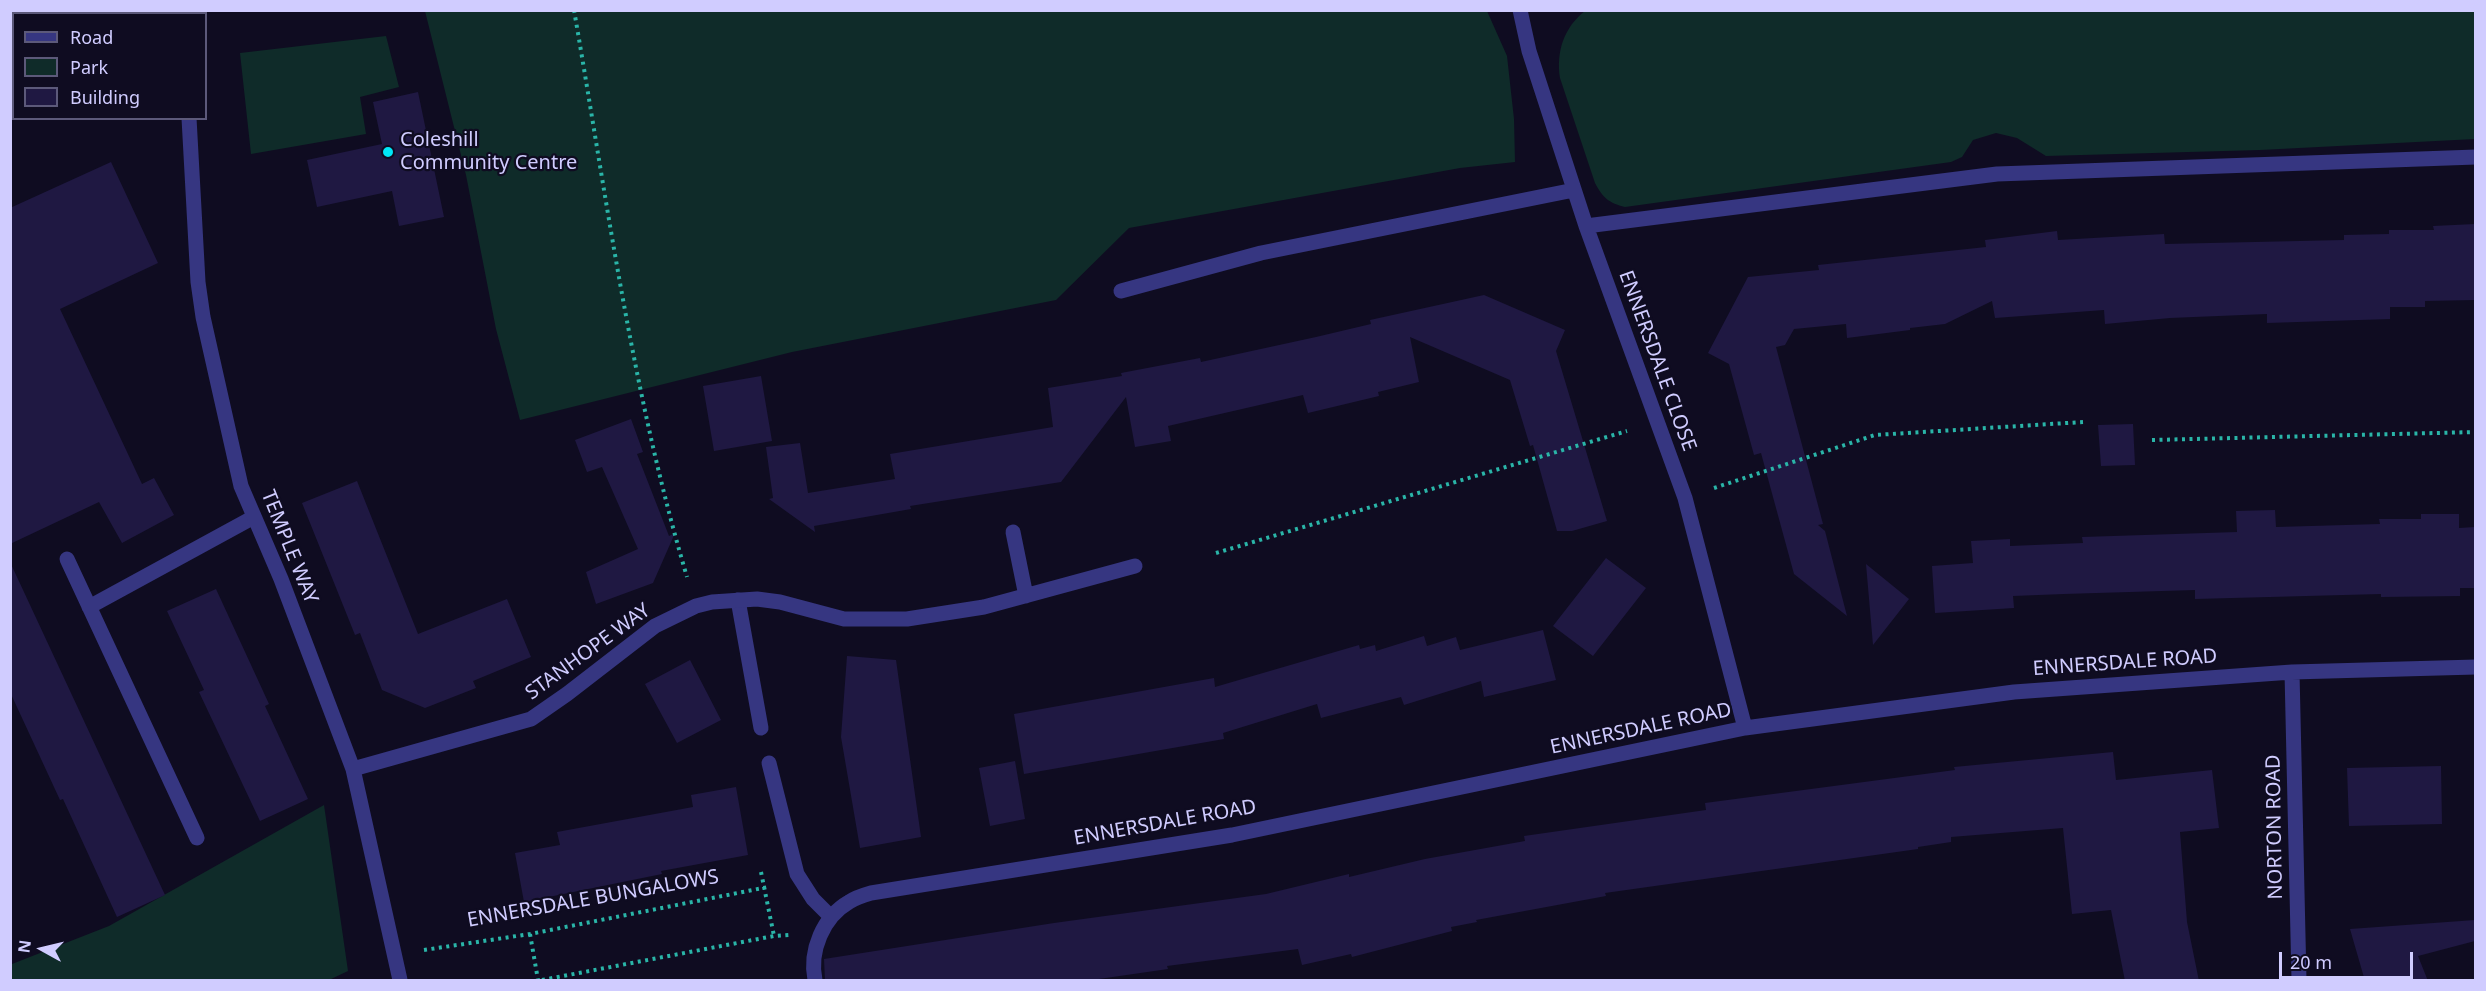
<!DOCTYPE html>
<style>
body{margin:0}
#map{position:relative;width:2486px;height:991px;overflow:hidden;background:#0f0c21;font-family:"Noto Sans",sans-serif}
canvas{display:block}
.frame{position:absolute;inset:0;border:12px solid #d0ccff;pointer-events:none}
.legend{position:absolute;left:12px;top:12px;width:195px;height:108px;box-sizing:border-box;background:#0f0c21;border:2px solid #5c597a;margin:0;padding:8px 10px;list-style:none;font-size:18px;color:#d0ccff}
.legend li{display:flex;align-items:center;gap:12px;height:30px}
.legend b{width:30px;border:2px solid #5c597a}
.north{position:absolute;left:12px;top:919px;width:60px;height:60px;-webkit-text-stroke:4px #0f0c21;paint-order:stroke;rotate:278deg;font-size:16px;font-weight:700;line-height:24px;text-align:center;color:#d0ccff}
.north::after{content:'';display:block;margin:auto;width:21px;height:27px;background:#d0ccff;clip-path:polygon(50% 0,100% 100%,50% 72%,0 100%)}
.scale{position:absolute;left:2279px;top:952px;width:134px;height:27px;box-sizing:border-box;border:3px solid #d0ccff;border-top:0;padding-left:8px;font-size:18px;line-height:21px;white-space:nowrap;color:#d0ccff;-webkit-text-stroke:4px #0f0c21;paint-order:stroke}
</style>
<div id="map">
<canvas width="2486" height="991"></canvas>
<div class="frame"></div>
<ul class="legend">
<li><b style="height:8px;background:#363681"></b>Road</li>
<li><b style="height:16px;background:#0f2b29"></b>Park</li>
<li><b style="height:16px;background:#1f1842"></b>Building</li>
</ul>
<div class="north">N</div>
<div class="scale">20 m</div>
</div>
<script>
const g = document.querySelector('canvas').getContext('2d');
g.lineJoin = 'round';
function fillPath(path, color) { g.fillStyle = color; g.fill(path, 'evenodd'); }
function strokePath(path, color, width, dash) { g.strokeStyle = color; g.lineWidth = width; g.lineCap = dash ? 'butt' : 'round'; g.setLineDash(dash || []); g.stroke(path); }
function drawText(font, color, halo, rows, align = 'center') {
  g.font = font + ' "Noto Sans",sans-serif'; g.lineWidth = 4.5; g.setLineDash([]); g.textBaseline = 'middle'; g.strokeStyle = halo; g.fillStyle = color; for (const [text, x, y, turn = 0] of rows) {
    g.save(); g.translate(x, y); g.rotate((+turn || 0) * Math.PI / 180); g.textAlign = isNaN(turn) ? turn : align; if (halo) g.strokeText(text, 0, 0); g.fillText(text, 0, 0); g.restore();
  }
}
const green = new Path2D(`
 M 425,11 L 1487,11 L 1507,56 L 1514,119 L 1515,162 L 1460,168 L 1129,228 L 1056,300 L 792,352 L 520,420 L 496,329 L 466,175 Z
 M 1585,11 L 2475,11 L 2475,139 L 2260,150 L 2046,156 L 2017,138 L 1996,133 L 1973,140 L 1962,157 L 1951,162 L 1625,207 C 1609,203 1603,198 1595,183 L 1560,78 C 1556,52 1564,27 1585,11 Z
 M 386,36 L 399,87 L 360,97 L 366,134 L 251,154 L 240,53 Z
 M 324,805 L 348,971 L 329,980 L 11,980 L 12,964 L 109,926 Z`);
const building = new Path2D(`
 M 418,92 L 444,217 L 399,226 L 392,191 L 317,207 L 307,160 L 382,144 L 373,102 Z
 M 111,162 L 158,263 L 60,309 L 142,484 L 154,478 L 174,515 L 122,543 L 99,502 L 10,544 L 10,208 Z
 M 2475,224 L 2475,300 L 2425,301 L 2425,307 L 2390,307 L 2390,319 L 2267,323 L 2267,314 L 2170,318 L 2105,324 L 2104,310 L 1995,318 L 1992,301 L 1945,324 L 1910,328 L 1910,330 L 1847,338 L 1846,324 L 1794,329 L 1785,345 L 1776,347 L 1823,524 L 1818,525 L 1825,531 L 1847,616 L 1794,574 L 1761,453 L 1754,455 L 1729,364 L 1708,353 L 1748,277 L 1819,270 L 1818,265 L 1986,247 L 1985,240 L 2057,231 L 2058,240 L 2164,234 L 2165,244 L 2344,240 L 2344,235 L 2389,234 L 2389,230 L 2434,230 L 2433,226 Z
 M 1484,295 L 1565,330 L 1556,351 L 1607,521 L 1572,531 L 1557,531 L 1533,445 L 1530,446 L 1510,380 L 1410,337 L 1419,382 L 1378,392 L 1379,396 L 1308,413 L 1303,395 L 1168,426 L 1171,441 L 1135,447 L 1126,397 L 1061,482 L 910,506 L 911,509 L 814,526 L 815,532 L 769,499 L 773,498 L 766,447 L 800,443 L 808,493 L 895,479 L 890,454 L 1053,427 L 1048,388 L 1122,376 L 1121,373 L 1200,358 L 1201,362 L 1316,337 L 1371,324 L 1370,320 Z
 M 761,376 L 772,441 L 714,451 L 703,386 Z
 M 631,419 L 643,452 L 637,454 L 669,536 L 675,533 L 653,583 L 596,604 L 586,572 L 638,549 L 602,467 L 587,472 L 575,440 Z
 M 2133,424 L 2135,465 L 2101,466 L 2098,425 Z
 M 357,481 L 418,634 L 507,599 L 531,657 L 473,681 L 476,688 L 425,708 L 382,690 L 360,633 L 355,635 L 302,503 Z
 M 2275,510 L 2276,527 L 2380,524 L 2379,519 L 2421,519 L 2421,514 L 2459,514 L 2459,528 L 2475,527 L 2475,588 L 2460,588 L 2460,596 L 2381,597 L 2381,594 L 2195,599 L 2195,590 L 2064,594 L 2013,596 L 2014,608 L 1935,613 L 1932,566 L 1973,563 L 1971,541 L 2010,539 L 2010,546 L 2083,543 L 2082,537 L 2237,532 L 2236,511 Z
 M 1606,558 L 1646,588 L 1593,656 L 1553,626 Z
 M 10,562 L 165,895 L 117,917 L 63,799 L 60,800 L 10,692 Z
 M 1866,564 L 1909,599 L 1873,645 Z
 M 216,589 L 269,704 L 265,706 L 308,799 L 260,821 L 199,692 L 204,690 L 167,611 Z
 M 1543,630 L 1556,680 L 1484,697 L 1481,681 L 1404,705 L 1401,697 L 1321,718 L 1317,704 L 1223,733 L 1224,739 L 1024,774 L 1014,714 L 1214,678 L 1215,687 L 1359,645 L 1360,649 L 1375,645 L 1376,651 L 1424,636 L 1427,646 L 1456,637 L 1460,650 Z
 M 847,656 L 896,660 L 921,837 L 860,848 L 841,737 Z
 M 690,660 L 721,720 L 677,743 L 645,684 Z
 M 2113,752 L 2116,780 L 2212,770 L 2219,828 L 2180,832 L 2187,922 L 2199,981 L 2125,981 L 2111,910 L 2072,914 L 2063,828 L 1951,837 L 1951,842 L 1918,847 L 1918,849 L 1605,893 L 1606,896 L 1476,920 L 1477,922 L 1451,927 L 1452,931 L 1352,957 L 1351,954 L 1302,965 L 1298,949 L 1167,966 L 1168,969 L 1085,981 L 825,981 L 824,959 L 1054,923 L 1266,894 L 1349,874 L 1349,877 L 1425,859 L 1525,841 L 1524,836 L 1706,810 L 1705,803 L 1955,770 L 1954,767 Z
 M 1015,761 L 1025,819 L 990,826 L 979,768 Z
 M 2441,766 L 2442,824 L 2349,826 L 2347,768 Z
 M 736,787 L 748,855 L 661,871 L 662,874 L 524,902 L 515,853 L 560,845 L 557,832 L 693,807 L 691,795 Z
 M 2475,920 L 2475,941 L 2418,956 L 2428,981 L 2365,981 L 2350,929 Z`);
const path = new Path2D(`
 M 574,10 C 607,200 632,392 687,577
 M 2152,440 L 2476,432
 M 1714,488 L 1875,435 L 2083,422
 M 1216,553 L 1627,431
 M 761,872 L 774,936
 M 530,934 L 538,980
 M 424,950 L 530,934 L 768,887
 M 542,980 L 774,936 L 789,935`);
const service = new Path2D(`
 M 67,559 L 197,838
 M 738,600 L 761,728
 M 89,607 L 254,517
 M 769,763 L 797,874 L 813,899 L 830,916`);
const minor = new Path2D(`
 M 182,10 L 183,14
 M 1520,10 L 1529,51 L 1586,226 L 1685,498 L 1745,728
 M 189,118 L 198,282 L 203,317 L 241,486 L 281,579 L 353,769 L 400,980
 M 1586,226 L 1997,174 L 2476,157
 M 1121,291 L 1261,253 L 1574,190
 M 1013,532 L 1026,596
 M 2292,672 L 2299,980
 M 353,769 L 531,719 L 567,694 L 655,626 L 696,606 L 712,602 L 757,599 L 780,602 L 844,619 L 907,619 L 984,607 L 1135,566
 M 815,980 C 809,951 823,917 849,902 C 855,898 864,895 871,893 L 1232,835 L 1745,728 L 2014,692 L 2292,672 L 2476,667`);
const markers = [
 [388,152,6,"#00e6f7"]
];
const poiNames = [
 ["Coleshill",400,140],
 ["Community Centre",400,163]
];
const streetNames = [
 ["ENNERSDALE CLOSE",1657,361,70],
 ["TEMPLE WAY",289,547,68],
 ["STANHOPE WAY",588,652,-36],
 ["ENNERSDALE ROAD",2125,663,-4],
 ["ENNERSDALE ROAD",1641,729,-12],
 ["ENNERSDALE ROAD",1165,823,-10],
 ["NORTON ROAD",2275,827,-91],
 ["ENNERSDALE BUNGALOWS",593,899,-10]
];
fillPath(green, '#0f2b29');
fillPath(building, '#1f1842');
strokePath(path, '#2ab5a8', 4, [3, 4.5]);
strokePath(service, '#363681', 15);
strokePath(minor, '#363681', 15);
for (const [x, y, r, color] of markers) { const dot = new Path2D(); dot.arc(x, y, r, 0, 2 * Math.PI); g.fillStyle = color; g.fill(dot); strokePath(dot, '#0f0c21', 2); }
drawText('20px', '#d0ccff', '#0f0c21', poiNames, 'left');
drawText('20px', '#d0ccff', '#0f0c21', streetNames);
</script>
